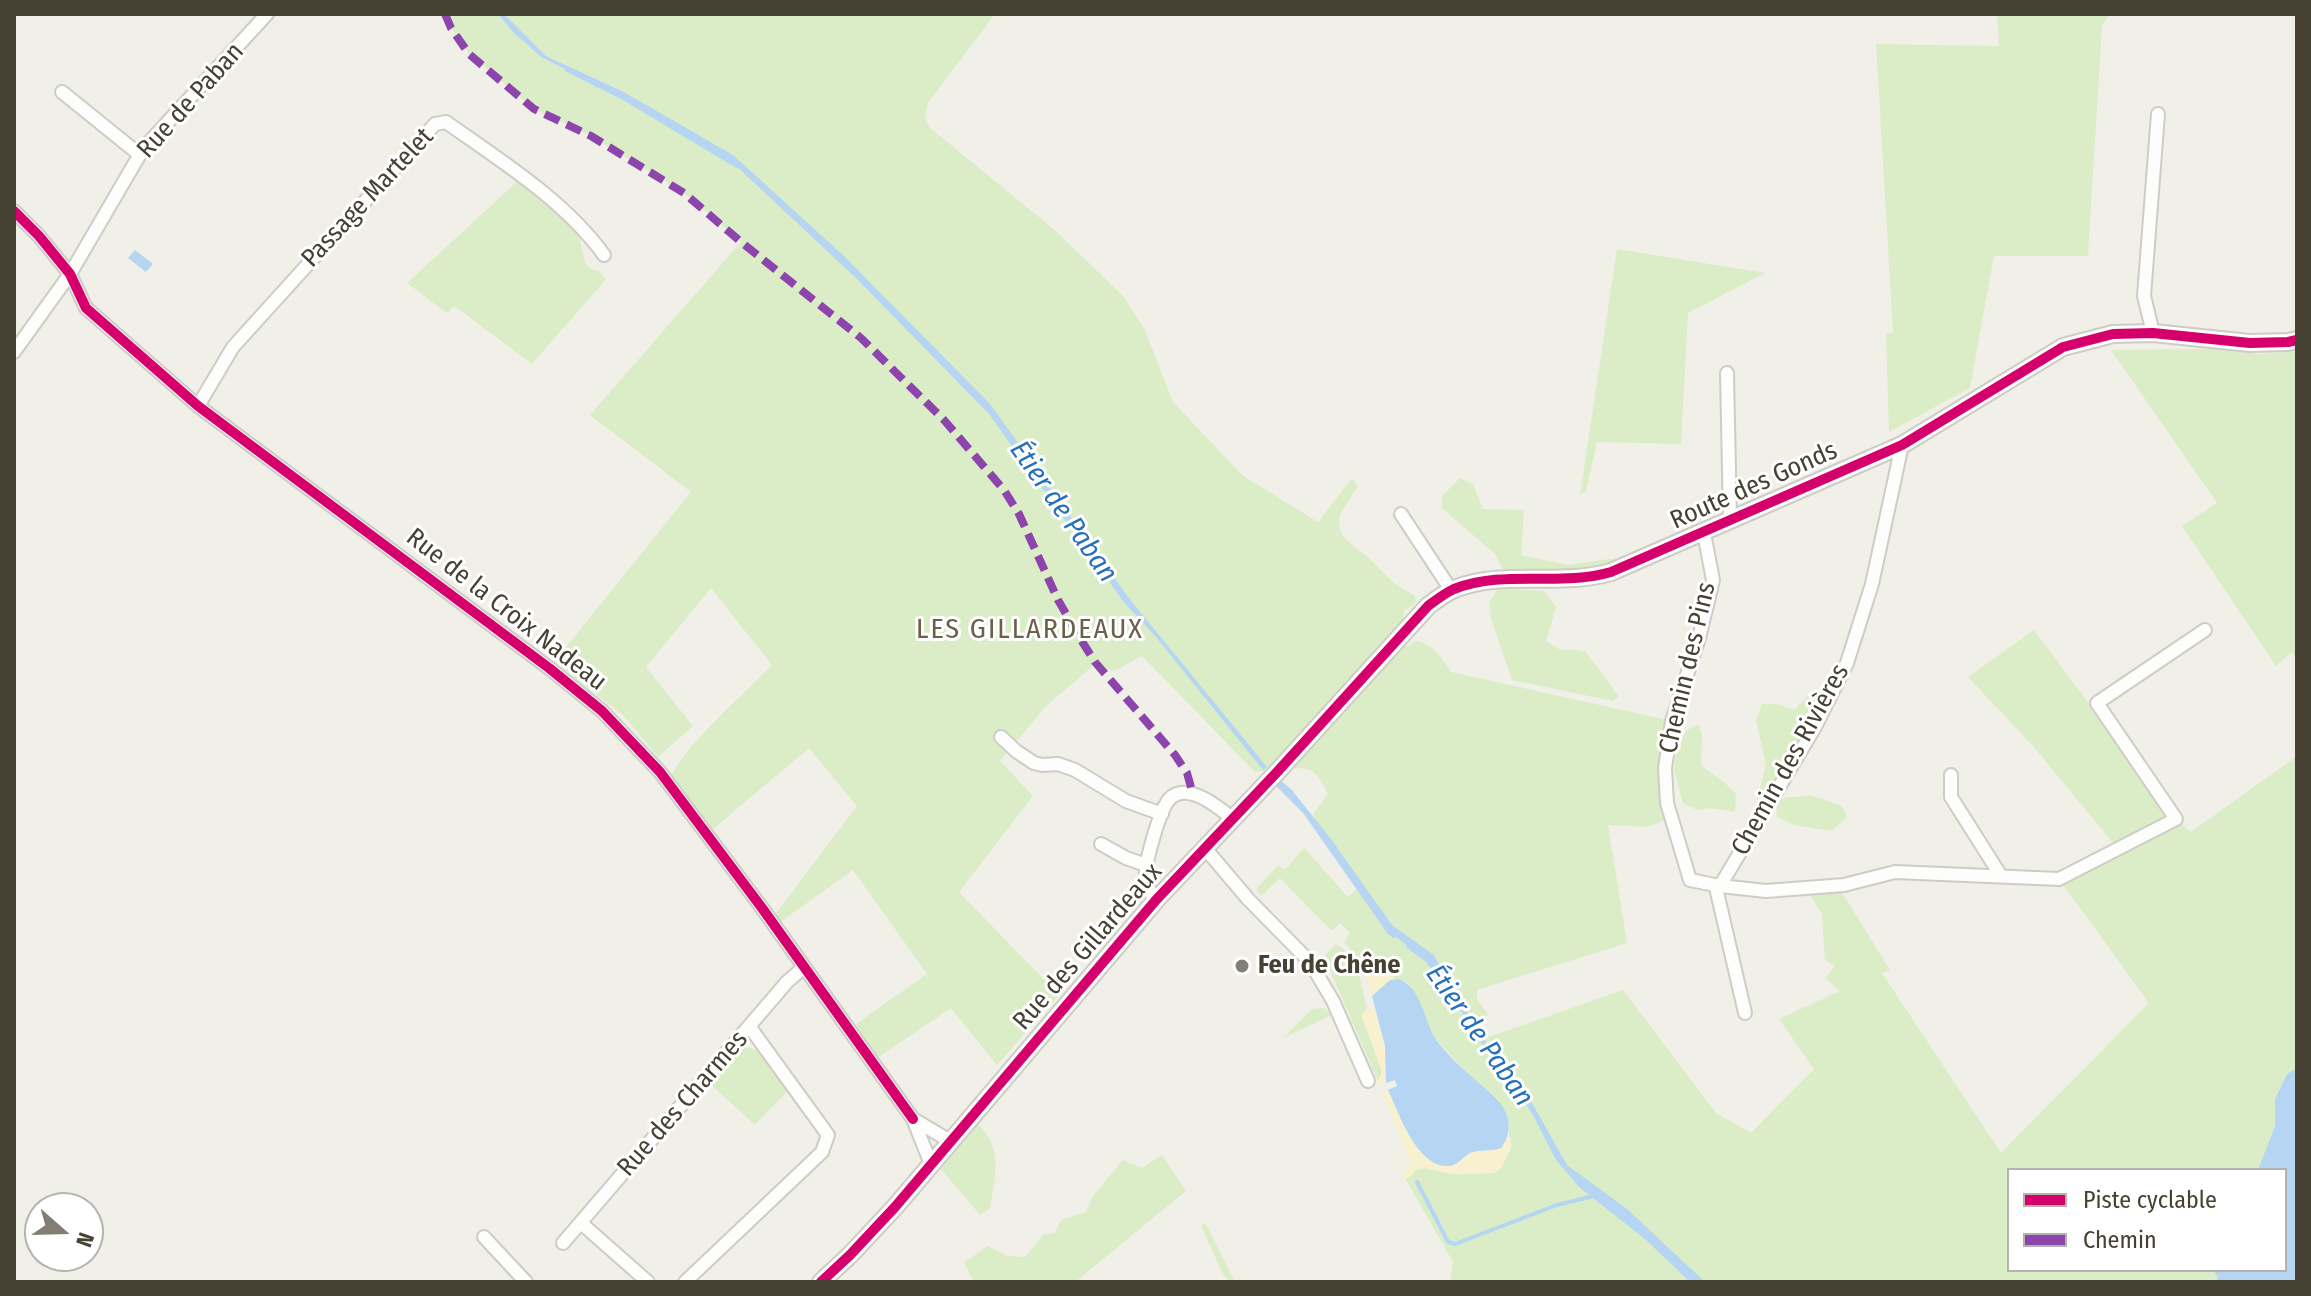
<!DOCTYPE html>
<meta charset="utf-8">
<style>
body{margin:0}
#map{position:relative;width:2311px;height:1296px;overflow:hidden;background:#f0efe8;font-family:"Fira Sans Condensed",sans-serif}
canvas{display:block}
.frame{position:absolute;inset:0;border:16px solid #474134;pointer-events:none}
.legend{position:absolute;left:2007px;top:1168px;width:280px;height:104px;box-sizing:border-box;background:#fff;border:2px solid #b5b3ae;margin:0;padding:10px 14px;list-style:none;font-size:24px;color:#474134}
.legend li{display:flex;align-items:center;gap:16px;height:40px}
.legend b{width:40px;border:2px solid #b5b3ae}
.north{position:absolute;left:24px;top:1192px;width:80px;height:80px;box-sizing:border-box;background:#fff;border:2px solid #b5b3ae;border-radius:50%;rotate:110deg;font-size:22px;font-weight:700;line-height:32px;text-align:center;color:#474134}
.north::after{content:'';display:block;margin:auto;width:28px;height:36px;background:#827e73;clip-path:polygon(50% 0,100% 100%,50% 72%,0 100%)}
</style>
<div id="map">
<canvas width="2311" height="1296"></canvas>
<div class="frame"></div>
<ul class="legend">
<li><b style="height:10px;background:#d6006c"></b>Piste cyclable</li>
<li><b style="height:10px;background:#8e44ad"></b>Chemin</li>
</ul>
<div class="north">N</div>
</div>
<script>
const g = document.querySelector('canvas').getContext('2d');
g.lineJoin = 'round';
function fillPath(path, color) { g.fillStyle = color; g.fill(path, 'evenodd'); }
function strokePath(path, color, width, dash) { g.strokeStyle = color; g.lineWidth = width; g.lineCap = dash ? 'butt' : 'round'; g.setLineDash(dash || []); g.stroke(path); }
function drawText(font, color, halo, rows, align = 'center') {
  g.font = font + ' "Fira Sans Condensed",sans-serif'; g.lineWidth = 6; g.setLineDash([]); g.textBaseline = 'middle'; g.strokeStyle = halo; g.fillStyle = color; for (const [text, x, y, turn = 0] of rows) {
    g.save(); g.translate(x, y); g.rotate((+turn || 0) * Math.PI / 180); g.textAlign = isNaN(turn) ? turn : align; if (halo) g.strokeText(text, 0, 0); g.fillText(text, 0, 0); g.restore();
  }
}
const green = new Path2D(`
 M 445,14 L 498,14 L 541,57 L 625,99 L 623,91 L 546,56 L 503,14 L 995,14 L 928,103 L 925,116 L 929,127 L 1057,232 L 1123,296 L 1144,328 L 1173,402 L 1243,476 L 1318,522 L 1352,478 L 1358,486 L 1340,514 L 1339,527 L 1344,538 L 1369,558 L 1394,583 L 1415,596 L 1416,603 L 1404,611 L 1403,619 L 1394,633 L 1265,771 L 1255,772 L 1142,656 L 1114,671 L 1094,665 L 1045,707 L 1000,761 L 1033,796 L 959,892 L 1059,995 L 997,1065 L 951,1008 L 877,1058 L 856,1024 L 927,974 L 853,870 L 779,923 L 774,916 L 857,806 L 809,748 L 712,830 L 672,776 C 682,748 748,690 772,665 L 711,588 L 646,667 L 693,726 L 658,757 L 624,716 L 554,662 L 691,492 L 590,415 L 741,242 L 684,193 L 591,136 L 534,109 L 469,54 L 451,28 ZM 714,145 L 836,249 L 893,307 L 892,307 Z
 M 1997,14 L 2109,14 L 2102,26 L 2088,256 L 1994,256 L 1970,388 L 1889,432 L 1886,334 L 1893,332 L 1876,44 L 1999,46 Z
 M 520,179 L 575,227 L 580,239 L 585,263 L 591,269 L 599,271 L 606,279 L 532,364 L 454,306 L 447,313 L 407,283 Z
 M 1617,249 L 1765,273 L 1688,313 L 1681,444 L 1597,442 L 1586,491 L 1580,495 Z
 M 2210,349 L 2260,354 L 2297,351 L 2297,658 L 2291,652 L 2276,666 L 2182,526 L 2217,503 L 2111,350 Z
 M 1460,478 L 1473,484 L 1483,509 L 1524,510 L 1521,555 L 1568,565 L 1616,558 L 1620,567 L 1593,577 L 1505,573 L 1495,554 L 1442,508 L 1442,496 Z
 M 1498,589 L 1544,591 L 1556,607 L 1546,641 L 1560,650 L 1576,650 L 1586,652 L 1619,697 L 1613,701 L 1512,680 L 1492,622 L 1489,603 Z
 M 2034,630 L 2175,819 L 2191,832 L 2297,756 L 2297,1068 L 2287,1074 L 2275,1099 L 2275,1126 L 2259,1170 L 2009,1170 L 2009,1270 L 2221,1270 L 2217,1282 L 1450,1282 L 1453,1262 L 1406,1180 L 1416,1170 L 1425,1168 L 1452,1174 L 1494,1173 L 1511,1139 L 1509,1137 L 1509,1127 L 1497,1098 L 1470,1076 L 1435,1038 L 1408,983 L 1399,979 L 1393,979 L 1392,962 C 1379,959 1373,963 1364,972 L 1354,953 L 1344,942 L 1350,933 L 1340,923 L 1332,931 L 1280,878 L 1261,896 L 1256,889 L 1278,865 L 1285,870 L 1304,848 L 1348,897 L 1358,888 L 1389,932 L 1428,961 L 1467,1022 L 1483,1039 L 1623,990 L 1716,1113 L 1751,1133 L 1814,1069 L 1779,1019 L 1840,991 L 1825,978 L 1835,966 L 1825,960 L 1822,914 L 1810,895 L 1828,890 L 1841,891 L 1890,970 L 1882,973 L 2001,1153 L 2149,1003 L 2059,879 L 2118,849 L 2033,746 L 1968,677 Z
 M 1415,641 C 1434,644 1441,657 1451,672 L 1672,721 L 1667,819 L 1648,827 L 1608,825 L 1627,943 L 1477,990 L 1477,1000 L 1489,1015 L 1474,1020 L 1456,996 L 1434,955 L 1392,925 L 1312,822 L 1315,819 L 1314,813 L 1328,794 C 1316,772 1314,766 1288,769 L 1405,644 L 1408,647 Z
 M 1807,697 L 1817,699 L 1821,708 L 1763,806 L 1756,804 L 1766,765 L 1756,720 L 1762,704 L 1779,704 L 1794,710 Z
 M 1699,725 L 1702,735 L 1701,766 L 1724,782 L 1736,794 L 1735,812 L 1710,808 L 1697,810 L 1683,803 L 1674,770 L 1677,747 L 1687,730 Z
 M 1810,795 L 1842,806 L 1847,817 L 1831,831 L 1794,825 L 1777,817 L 1776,804 L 1784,798 Z
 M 1335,944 C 1358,954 1362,986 1367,1010 L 1363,1012 L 1362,1017 L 1382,1072 L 1378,1081 L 1326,961 L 1323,958 Z
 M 1319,1008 L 1324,1008 L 1332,1015 L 1283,1038 L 1312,1009 Z
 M 743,1047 C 765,1047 777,1073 789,1089 L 755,1125 L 709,1083 L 735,1052 Z
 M 977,1124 C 1004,1146 995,1178 990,1208 L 980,1215 L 941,1169 Z
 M 1162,1155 L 1186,1191 L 1075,1282 L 974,1282 L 964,1262 L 988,1246 L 1007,1256 L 1025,1257 L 1043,1235 L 1055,1233 L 1061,1220 L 1086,1212 L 1093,1196 L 1123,1160 L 1142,1168 Z
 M 1203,1223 L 1207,1226 L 1235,1282 L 1230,1282 L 1222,1272 L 1201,1226 Z`);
const sand = new Path2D(`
 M 1379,960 L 1392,962 L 1393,979 L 1372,996 L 1364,972 L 1371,965 Z
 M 1374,1008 L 1385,1046 L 1386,1083 L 1379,1086 L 1378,1081 L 1382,1071 L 1362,1017 L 1363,1012 Z
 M 1388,1090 C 1400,1115 1418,1173 1455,1164 C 1461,1163 1465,1156 1470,1153 C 1480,1149 1491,1152 1501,1148 L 1509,1137 L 1512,1145 L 1502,1167 L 1494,1173 L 1452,1174 L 1425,1168 L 1416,1170 L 1406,1180 L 1402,1172 L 1410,1166 L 1410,1161 L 1383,1093 Z`);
const water = new Path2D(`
 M 498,14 L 504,14 L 546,56 L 622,91 L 733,155 L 844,256 L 991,405 L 1128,597 L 1267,767 L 1263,770 L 1156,637 L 1123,601 L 989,414 L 855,277 L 733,163 L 638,106 L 541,57 L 512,31 Z
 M 135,250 L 153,264 L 146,272 L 128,258 Z
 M 1281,781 L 1291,789 L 1331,839 L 1392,925 L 1434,955 L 1456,996 L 1479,1029 L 1494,1058 L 1524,1089 L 1567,1165 L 1627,1209 L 1705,1282 L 1690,1282 L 1645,1239 L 1579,1187 L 1556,1160 L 1533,1115 L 1515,1088 L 1486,1050 L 1428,961 L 1389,932 L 1305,810 L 1278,785 Z
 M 1399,979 C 1423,989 1423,1021 1437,1041 C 1447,1054 1459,1066 1472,1077 C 1484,1088 1499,1097 1506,1113 C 1511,1126 1509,1137 1501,1148 C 1491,1152 1480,1149 1470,1153 C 1462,1157 1459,1165 1449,1166 C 1417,1168 1399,1113 1388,1090 L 1397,1086 L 1395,1080 L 1386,1083 L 1385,1046 L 1372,996 L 1390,980 Z
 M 2297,1068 L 2297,1282 L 2216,1282 L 2218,1277 L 2213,1270 L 2285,1270 L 2285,1170 L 2258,1170 L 2275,1126 L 2275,1099 L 2287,1074 Z`);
const stream = new Path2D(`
 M 567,70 L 625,99 L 737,166
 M 1275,782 L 1305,812 L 1389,932 L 1394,936
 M 1408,946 L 1428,961 L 1453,1000
 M 1417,1182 L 1448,1242 L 1455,1244 L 1557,1205 L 1594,1196`);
const minor = new Path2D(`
 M 62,92 L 140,155
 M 14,211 L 39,236 L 70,274 L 86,308 L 198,406 L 549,668 L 602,711 L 660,772 L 762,908 L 913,1119
 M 2153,333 L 2144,296 L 2158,114
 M 14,352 L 70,274 L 143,149 L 267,14
 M 1727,373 L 1730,521
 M 198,406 L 233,347 L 435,124 L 446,122 C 501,161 564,200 604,255
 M 1902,445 L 1872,584 L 1847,663 L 1815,727 L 1720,886 L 1766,891 L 1844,885 L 1895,872 L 2059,879 L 2176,819 L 2097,703 L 2205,630
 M 1401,514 L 1451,590
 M 1704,533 L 1713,580 L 1699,638 L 1672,721 L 1665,768 L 1667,803 L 1690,880 L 1720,886 L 1717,892 L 1745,1013
 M 1001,737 L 1016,751 L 1034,763 L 1042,765 L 1058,764 L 1075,770 L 1126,801 L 1162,814
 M 1951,775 L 1951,797 L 2001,876
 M 1101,844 L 1126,858 L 1146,865
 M 1204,847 L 1248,899 L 1310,962 L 1333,1001 L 1368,1081
 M 1156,900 C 1150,894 1147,886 1146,877 C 1144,864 1159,815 1166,804 C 1169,798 1175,794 1181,793 C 1199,791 1219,808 1232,818
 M 931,1164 L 913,1119 L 950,1141
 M 581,1223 L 648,1282
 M 484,1237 L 526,1282
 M 563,1243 L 787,982 L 804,967
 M 685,1282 L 822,1152 L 828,1135 L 749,1026`);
const tertiary = new Path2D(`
 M 821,1282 L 850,1255 L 895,1207 L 1156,900 L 1278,771 L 1428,606 C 1436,600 1445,593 1454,589 C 1504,569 1560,587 1611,572 L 1902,445 L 2063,347 L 2113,334 L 2153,333 L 2250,343 L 2288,342 L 2297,340`);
const quiet = new Path2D(`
 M 445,14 L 451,28 L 469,54 L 534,109 L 591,136 L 684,193 L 741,242 L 861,338 L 944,420 L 1004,490 L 1019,514 L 1058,600 L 1083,643 L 1095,662 L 1175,755 L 1187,773 L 1193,794`);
const cycleway = new Path2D(`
 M 14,211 L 39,236 L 70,274 L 86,308 L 198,406 L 549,668 L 602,711 L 660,772 L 762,908 L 913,1119
 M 821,1282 L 850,1255 L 895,1207 L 1156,900 L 1278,771 L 1428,606 C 1436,600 1445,593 1454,589 C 1504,569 1560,587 1611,572 L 1902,445 L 2063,347 L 2113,334 L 2153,333 L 2250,343 L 2288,342 L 2297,340`);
const markers = [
 [1242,966,8,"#827e73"]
];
const streetNames = [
 ["Rue de Paban",191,101,-48],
 ["Passage Martelet",368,198,-47],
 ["Route des Gonds",1754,486,-24],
 ["Rue de la Croix Nadeau",506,610,38],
 ["Chemin des Pins",1688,668,-77],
 ["Chemin des Rivières",1791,760,-61],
 ["Rue des Gillardeaux",1088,947,-49],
 ["Rue des Charmes",683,1104,-49]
];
const poiNames = [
 ["Feu de Chêne",1258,966]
];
const waterNames = [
 ["Étier de Paban",1063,512,55],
 ["Étier de Paban",1479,1036,55]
];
const neighbourhoodNames = [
 ["LES GILLARDEAUX",1030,630]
];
fillPath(green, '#dbedc6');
fillPath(sand, '#f7f1d0');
fillPath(water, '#b5d5f2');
strokePath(stream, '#b5d5f2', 4);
strokePath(minor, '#ceccc6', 16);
strokePath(tertiary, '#ceccc6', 20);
strokePath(minor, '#fdfdfc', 12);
strokePath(tertiary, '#fdfdfc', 16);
strokePath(quiet, '#8e44ad', 8, [16, 8]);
strokePath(cycleway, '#d6006c', 10);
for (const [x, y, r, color] of markers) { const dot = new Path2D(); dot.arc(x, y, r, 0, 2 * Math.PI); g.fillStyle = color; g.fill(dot); strokePath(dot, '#fff', 3); }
drawText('26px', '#474134', '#fff', streetNames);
drawText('bold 26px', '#474134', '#fff', poiNames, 'left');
drawText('italic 28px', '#2570bb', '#fff', waterNames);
g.letterSpacing = '2px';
drawText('28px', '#6b604a', '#fff', neighbourhoodNames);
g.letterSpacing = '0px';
</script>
